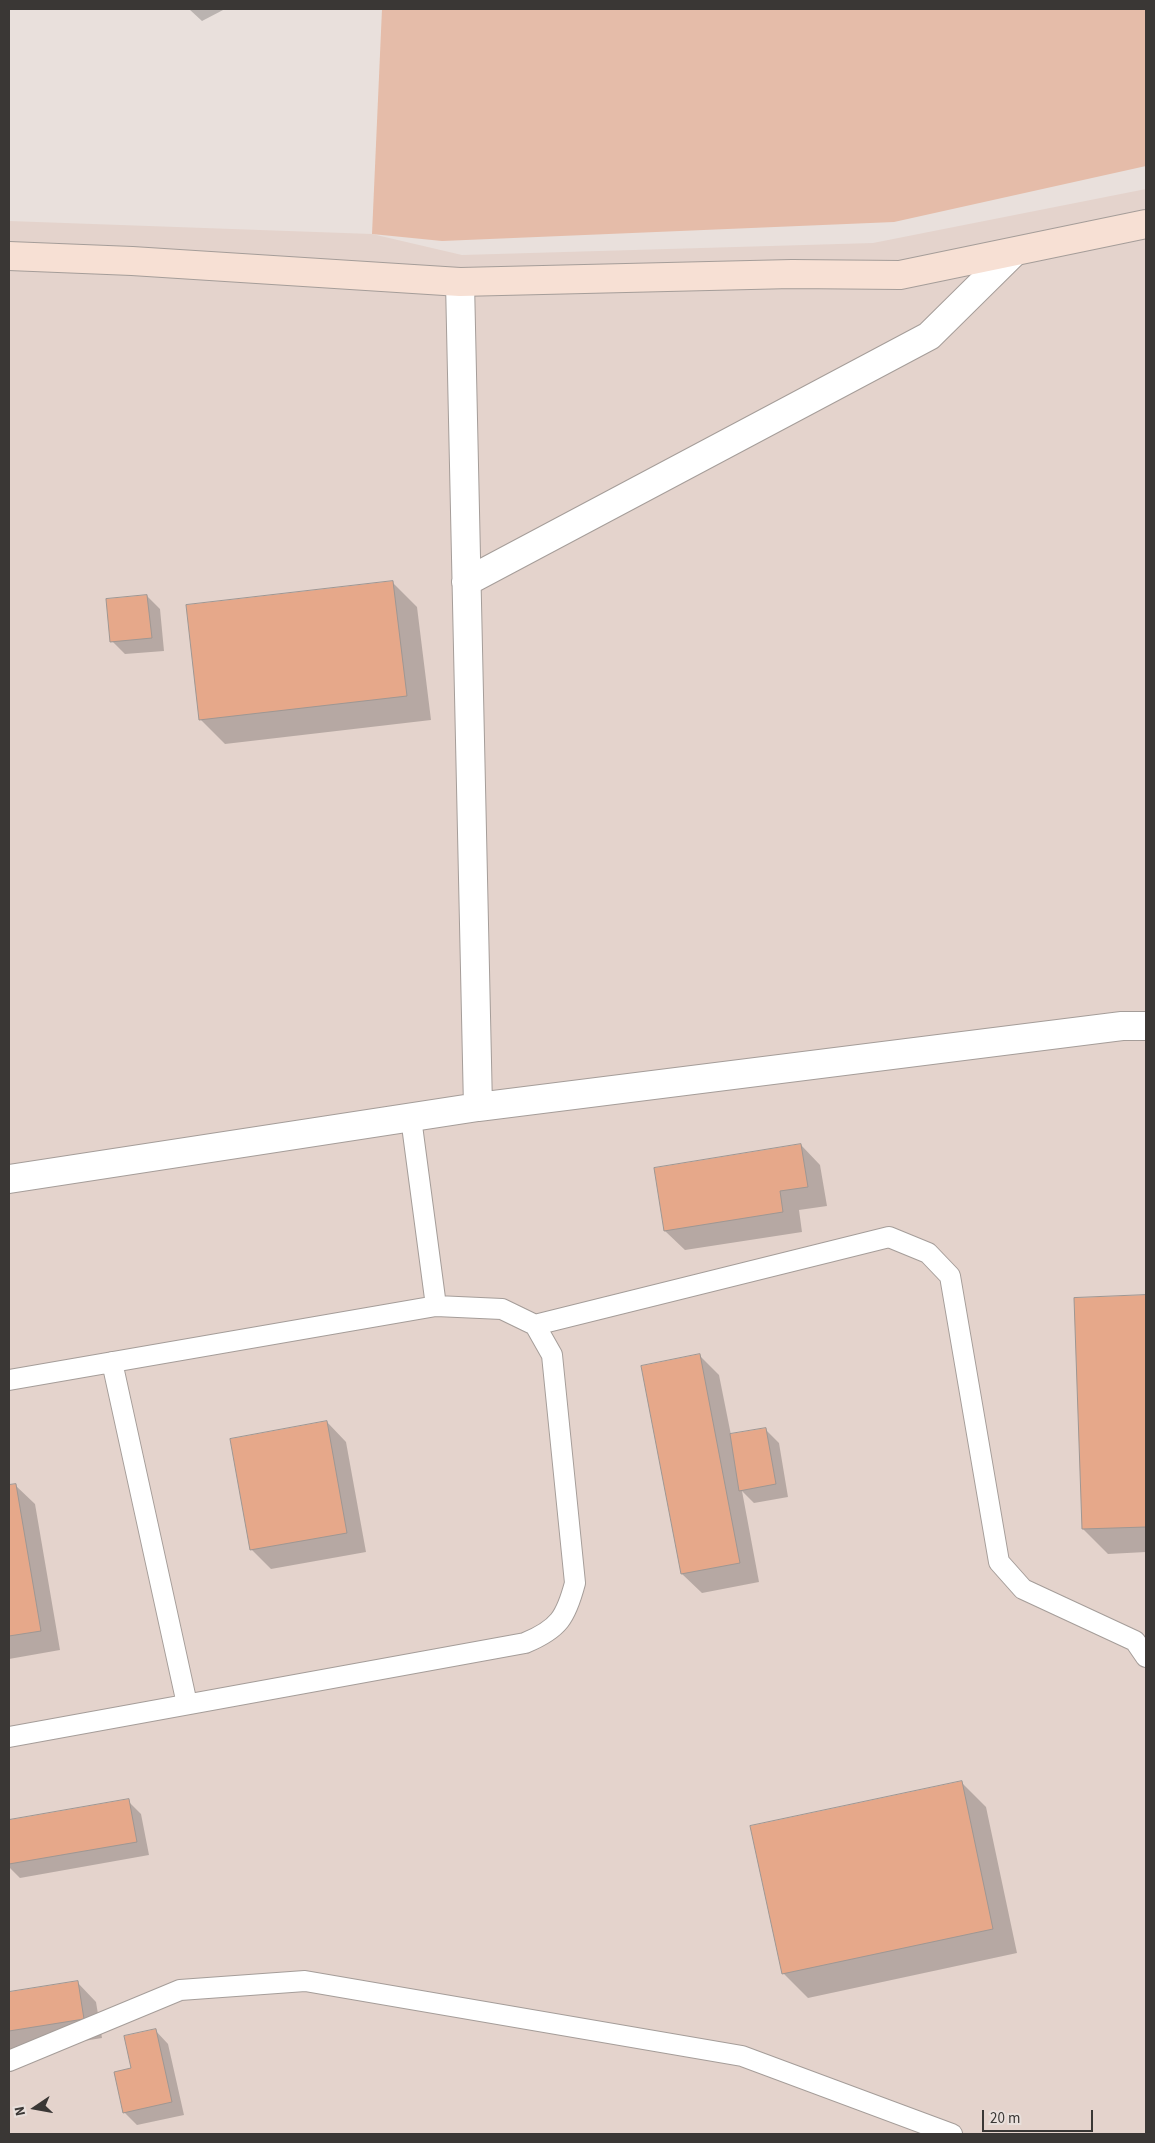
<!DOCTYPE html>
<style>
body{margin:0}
#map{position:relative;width:1155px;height:2143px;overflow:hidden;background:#e9e0dc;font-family:"Source Sans 3",sans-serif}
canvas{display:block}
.frame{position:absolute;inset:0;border:10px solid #3a3735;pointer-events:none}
.north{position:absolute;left:10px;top:2083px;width:50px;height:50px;-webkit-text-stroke:4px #e9e0dc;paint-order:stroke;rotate:258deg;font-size:14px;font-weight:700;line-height:20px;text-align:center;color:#3a3735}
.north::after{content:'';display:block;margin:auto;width:18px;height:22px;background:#3a3735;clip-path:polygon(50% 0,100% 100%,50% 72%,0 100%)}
.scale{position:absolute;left:982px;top:2110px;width:111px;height:22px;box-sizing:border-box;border:2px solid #3a3735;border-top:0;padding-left:6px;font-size:15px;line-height:18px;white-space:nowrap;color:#3a3735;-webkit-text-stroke:4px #e9e0dc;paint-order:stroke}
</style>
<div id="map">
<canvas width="1155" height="2143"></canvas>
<div class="frame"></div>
<div class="north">N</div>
<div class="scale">20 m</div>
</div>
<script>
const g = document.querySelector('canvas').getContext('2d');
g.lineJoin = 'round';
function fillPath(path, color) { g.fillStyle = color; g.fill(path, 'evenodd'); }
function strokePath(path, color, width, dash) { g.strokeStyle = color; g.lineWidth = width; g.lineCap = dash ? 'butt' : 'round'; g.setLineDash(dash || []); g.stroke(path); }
const built = new Path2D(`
 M 1146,189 L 1146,2134 L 9,2134 L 9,221 L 372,234 L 462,255 L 873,243 Z`);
const green = new Path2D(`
 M 382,9 L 1146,9 L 1146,166 L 894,222 L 442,241 L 372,234 Z`);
const shadow = new Path2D(`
 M 189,9 L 225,9 L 202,21 Z
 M 392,582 L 417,607 L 431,720 L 225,744 L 200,719 Z
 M 147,596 L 160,609 L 164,651 L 125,654 L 112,641 Z
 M 801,1145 L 820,1165 L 827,1206 L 799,1210 L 802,1232 L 685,1250 L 665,1231 L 655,1169 Z
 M 1146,1296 L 1146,1552 L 1108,1554 L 1083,1529 L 1075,1299 Z
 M 700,1356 L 719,1375 L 731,1435 L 766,1430 L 779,1443 L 788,1497 L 754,1503 L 742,1491 L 759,1582 L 702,1593 L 682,1574 L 643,1367 Z
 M 327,1422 L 346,1442 L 366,1552 L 271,1569 L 251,1549 Z
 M 15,1485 L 35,1504 L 60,1650 L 9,1659 L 9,1486 Z
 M 961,1782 L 986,1807 L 1017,1953 L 808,1998 L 783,1973 Z
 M 128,1801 L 141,1814 L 149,1855 L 20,1878 L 9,1867 L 9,1821 Z
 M 77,1982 L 96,2002 L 102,2038 L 9,2053 L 9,1994 Z
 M 155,2030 L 168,2044 L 184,2115 L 137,2125 L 124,2112 L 133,2069 Z`);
const building = new Path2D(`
 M 393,581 L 407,696 L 199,720 L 186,605 Z
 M 147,595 L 152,638 L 110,642 L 106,599 Z
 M 801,1144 L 808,1187 L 780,1191 L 783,1212 L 664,1231 L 654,1168 Z
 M 1146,1295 L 1146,1527 L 1082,1529 L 1074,1298 Z
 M 700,1354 L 740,1563 L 681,1574 L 641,1366 Z
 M 327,1421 L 347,1533 L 250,1550 L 230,1439 Z
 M 766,1428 L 776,1484 L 739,1491 L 730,1434 Z
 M 16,1484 L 41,1631 L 9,1636 L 9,1485 Z
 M 962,1781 L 993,1929 L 782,1974 L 750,1826 Z
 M 129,1799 L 137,1842 L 9,1864 L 9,1820 Z
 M 78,1981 L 84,2019 L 9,2031 L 9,1992 Z
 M 156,2029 L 172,2102 L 123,2113 L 114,2072 L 131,2068 L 124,2036 Z`);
const lane = new Path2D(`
 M 411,1118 L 436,1306
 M 535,1325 L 889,1237 L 928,1253 L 950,1276 L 999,1562 L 1023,1589 L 1135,1641 L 1146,1657
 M 112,1362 L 187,1704
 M 9,1380 L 436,1306 L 502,1309 L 535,1325 L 552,1355 L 575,1583 C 566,1617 559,1629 525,1643 L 9,1737
 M 9,2061 L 180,1990 L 305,1981 L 742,2056 L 952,2134`);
const street = new Path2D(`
 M 460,282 L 478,1107
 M 466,582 L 929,336 L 1013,253
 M 9,1179 L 478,1107 L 1122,1026 L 1146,1026`);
const secondary = new Path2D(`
 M 9,256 L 132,261 L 460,282 L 792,274 L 900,275 L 1146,224`);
fillPath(built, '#e4d3cc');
fillPath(green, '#e5bca9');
fillPath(shadow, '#0003');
fillPath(building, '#e6a88a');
strokePath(building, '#9f9793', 1);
strokePath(lane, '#a59d99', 22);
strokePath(street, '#a59d99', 30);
strokePath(secondary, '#a59d99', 30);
strokePath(lane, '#fff', 20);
strokePath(street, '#fff', 28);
strokePath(secondary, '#f7e0d4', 28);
</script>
